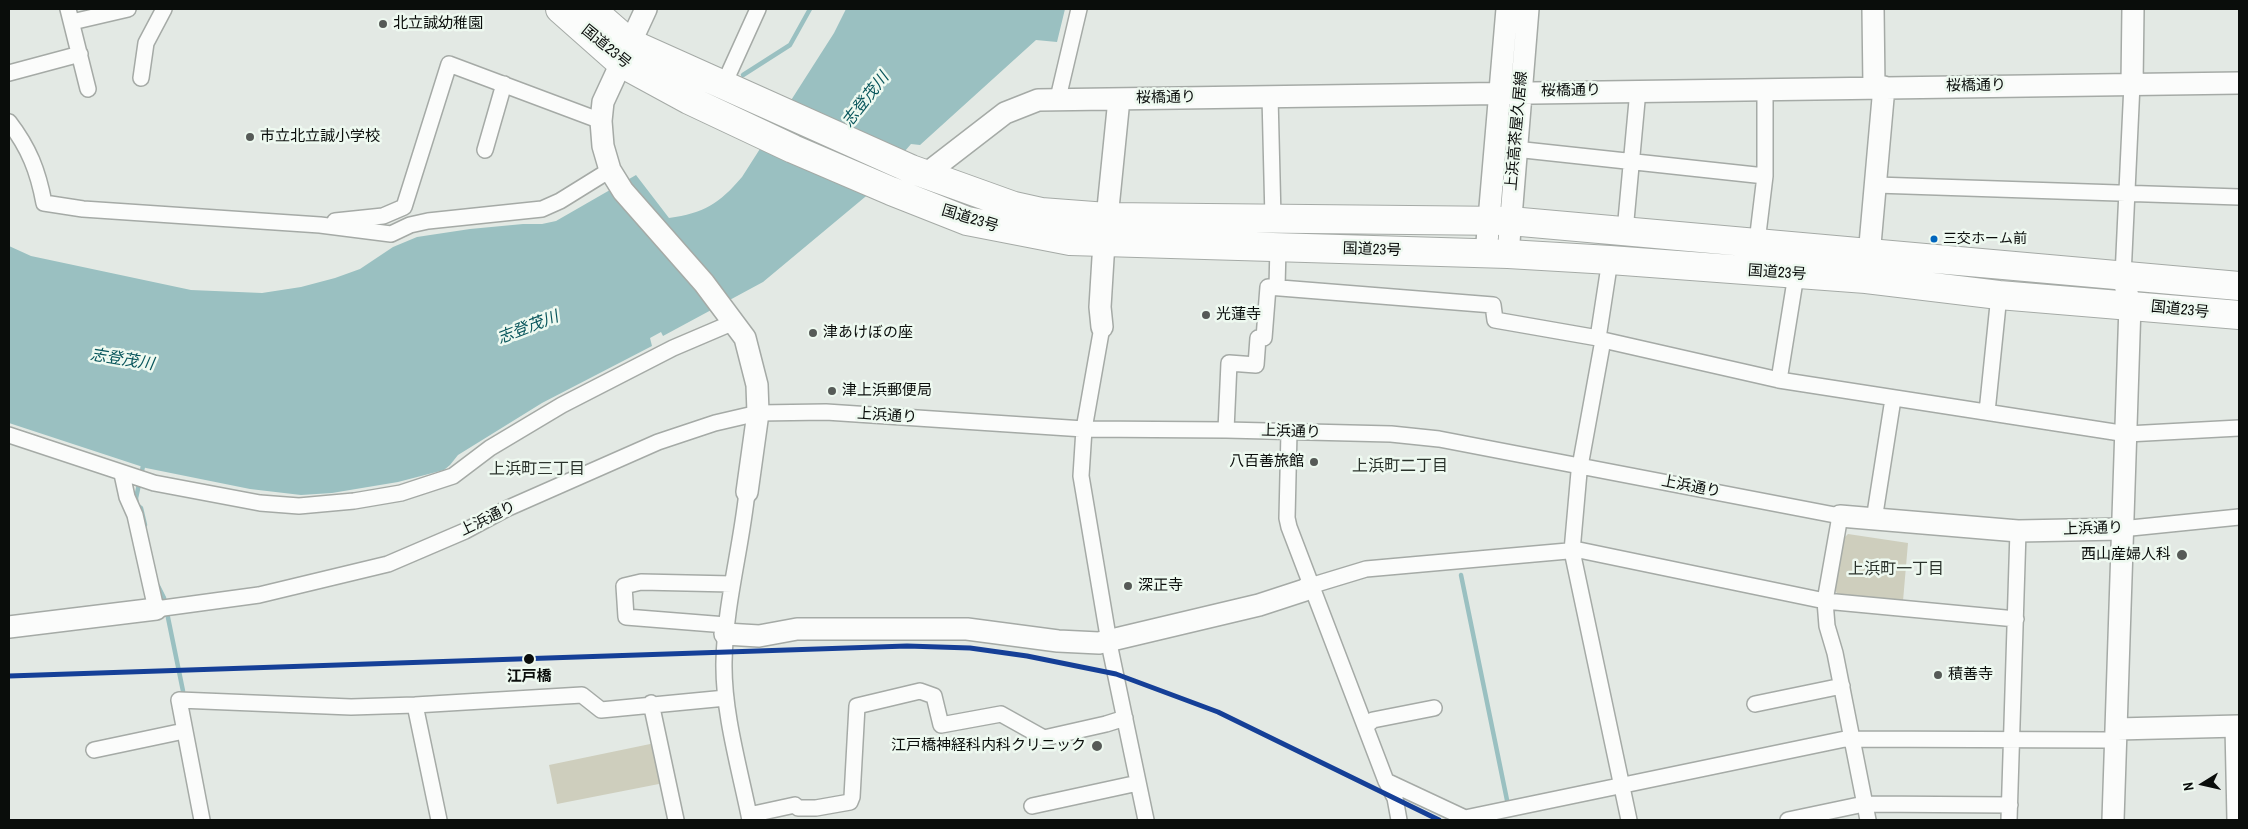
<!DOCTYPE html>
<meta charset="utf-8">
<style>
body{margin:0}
#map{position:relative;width:2248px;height:829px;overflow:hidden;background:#e3e9e4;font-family:"Archivo Narrow",sans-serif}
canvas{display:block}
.frame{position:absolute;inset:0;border:10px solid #0a0d0b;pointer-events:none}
.north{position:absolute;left:2178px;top:759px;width:50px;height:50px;-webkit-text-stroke:4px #eef9f0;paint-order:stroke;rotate:260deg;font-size:14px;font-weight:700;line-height:20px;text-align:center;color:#0a0d0b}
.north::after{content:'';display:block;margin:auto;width:18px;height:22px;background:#0a0d0b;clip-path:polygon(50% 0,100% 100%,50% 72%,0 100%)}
</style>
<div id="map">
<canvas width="2248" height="829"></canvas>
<div class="frame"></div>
<div class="north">N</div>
</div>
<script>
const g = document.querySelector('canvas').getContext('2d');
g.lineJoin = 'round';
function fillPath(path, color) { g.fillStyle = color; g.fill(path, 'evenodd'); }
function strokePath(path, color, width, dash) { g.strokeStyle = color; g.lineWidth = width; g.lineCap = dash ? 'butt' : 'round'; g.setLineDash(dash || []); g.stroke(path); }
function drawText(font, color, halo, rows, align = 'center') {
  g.font = font + ' "Archivo Narrow","Noto Sans JP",sans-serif'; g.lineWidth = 5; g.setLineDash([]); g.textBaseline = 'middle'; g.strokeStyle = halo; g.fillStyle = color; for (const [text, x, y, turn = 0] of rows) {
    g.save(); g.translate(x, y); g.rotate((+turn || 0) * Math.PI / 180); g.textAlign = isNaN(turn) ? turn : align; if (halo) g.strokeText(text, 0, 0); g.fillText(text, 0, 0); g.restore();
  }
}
const green = new Path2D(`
 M 1848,534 L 1908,543 L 1903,601 L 1838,595 L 1835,590 L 1844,538 Z
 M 655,743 L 664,783 L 557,804 L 549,765 Z`);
const water = new Path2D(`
 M 846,9 L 1065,9 L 1057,42 L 1036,40 L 920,145 L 911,144 L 905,151 L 895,172 L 763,282 L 663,336 L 661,332 L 650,338 L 652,346 L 542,403 L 458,455 L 450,465 L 444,470 L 398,482 L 332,493 L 301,495 L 250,489 L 146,468 L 9,423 L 9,246 L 31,256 L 191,290 L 262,293 L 301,287 L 335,278 L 360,269 L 393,247 L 417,237 L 470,229 L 523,224 L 542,224 L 556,221 L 636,175 L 669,218 C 704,213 719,204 742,177 L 834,33 Z`);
const stream = new Path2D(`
 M 743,75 L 790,45 L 810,9
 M 143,466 L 136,498 L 137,505 L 141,508 L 145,525
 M 1461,575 L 1508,805
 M 158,586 L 164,598 L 183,691`);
const street = new Path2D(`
 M 68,9 L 88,89
 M 72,22 L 128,9
 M 9,73 L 80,54
 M 141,78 L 146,43 L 164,9
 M 724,84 L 758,9
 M 1270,96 L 1273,219
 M 1058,98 L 1079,9
 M 9,122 C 29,148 38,171 44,203 L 83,209 L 320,225 L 391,234 L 410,225 L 428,221 L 542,209 L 560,201 L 610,170
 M 1515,149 L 1765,176
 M 485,150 L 504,84
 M 1876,185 L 2239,197
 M 335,221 L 383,216 L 404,207 L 449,64 L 601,121
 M 1625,231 L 1638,90
 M 1757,242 L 1765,176 L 1765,88
 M 1610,260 L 1598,338 L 1603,340 L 1579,472 L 1572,551 L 1629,820
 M 2123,276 L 2132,84
 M 1277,287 L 1278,247
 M 1102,327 L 1084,429 L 1081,476 L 1110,648 L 1146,820
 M 1603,340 L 1779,380 L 2127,434 L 2239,428
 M 1779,380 L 1796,275
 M 1987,412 L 1999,295
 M 1226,430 L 1229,363 L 1256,365 L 1258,338 L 1264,338 L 1268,287 L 1493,305 L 1495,320 L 1598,338
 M 1289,432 L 1287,518 L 1289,527 L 1386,781 L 1395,798 L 1399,820
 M 9,435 L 154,483 L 260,503 L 299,506 L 354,501 L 401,493 L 453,476 L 490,448 L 562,405 L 673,348 L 734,322
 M 122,474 L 127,497 L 135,515 L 156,609 L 259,595 L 388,564 L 465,531 L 506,509 L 658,442 L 715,423 L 758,413 L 826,412 L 1084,429 L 1226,430 L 1391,434 L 1439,439 L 1840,516 L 1825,601 L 1827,626 L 1835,653 L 1868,820
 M 747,492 C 741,549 725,605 724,662 C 723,713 740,770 750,820
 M 1874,520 L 1893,399
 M 2121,529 L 2239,517
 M 1310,586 L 1366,569 L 1579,550 L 1825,601 L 2016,619
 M 726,625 L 626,617 L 624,586 L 641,582 L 732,584
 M 651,703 L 676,820
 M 1755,704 L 1842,686
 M 415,705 L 439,820
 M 1366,726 L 1373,720 L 1434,708
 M 2233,726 L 2235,820
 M 94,750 L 184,731
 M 1386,781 L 1465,818 L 1845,739 L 2105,740
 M 1032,806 L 1138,783
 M 749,815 L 795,805 L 798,808 L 816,808 L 850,802 L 852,797 L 857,706 L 920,691 L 934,696 L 941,725 L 1001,714 L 1044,738 L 1106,724 L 1125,718
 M 202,820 L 179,700 L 351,707 L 415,705 L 582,695 L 601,710 L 726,698
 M 1788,820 L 1864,804 L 2010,805
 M 2009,820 L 2018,531`);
const secondary = new Path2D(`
 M 646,9 L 603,102 L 601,121 L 603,146 L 610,170 L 623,191 L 704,283 L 745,338 L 757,385 L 758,413 L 747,492
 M 1873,9 L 1874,87
 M 2132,84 L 2133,9
 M 926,174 L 1005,113 L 1038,100 L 2239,83
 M 1486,254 L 1507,9
 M 1508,254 L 1528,9
 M 1868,267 L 1884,87
 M 1102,327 L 1100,307 L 1103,258 L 1119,99
 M 1840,516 L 2018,531 L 2121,529
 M 9,627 L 156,609
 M 725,634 L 759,636 L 797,629 L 967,629 L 1058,641 L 1099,643 L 1259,605 L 1305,590 L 1310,586
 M 2117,729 L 2239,726
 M 2113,820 L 2130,305 L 2123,276`);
const highway = new Path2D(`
 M 560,9 L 621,63 L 689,100 L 793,149 L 891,191 L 967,221 L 1070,241 L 1508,254 L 1610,260 L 1866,279 L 1999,295 L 2239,315
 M 591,9 L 630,43 L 911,169 L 1014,206 L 1041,212 L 1107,217 L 1510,221 L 2239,286`);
const rail1 = new Path2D(`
 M 9,676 L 907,646 L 970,648 L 1027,656 L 1116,674 L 1218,712 L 1439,820`);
const markers = [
 [383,24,5,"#565a57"],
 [250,137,5,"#565a57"],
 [1934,239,4.5,"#0065bd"],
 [1206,315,5,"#565a57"],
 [813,333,5,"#565a57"],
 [832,391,5,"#565a57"],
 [1314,462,5,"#565a57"],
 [2182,555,6,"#565a57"],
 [1128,586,5,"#565a57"],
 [529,659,6,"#0a0d0b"],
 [1938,675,5,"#565a57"],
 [1097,746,6,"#565a57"]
];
const busNames = [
 ["三交ホーム前",1943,239]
];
const poiNames = [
 ["北立誠幼稚園",393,24],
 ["市立北立誠小学校",260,137],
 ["光蓮寺",1216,315],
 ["津あけぼの座",823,333],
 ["津上浜郵便局",842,391],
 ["八百善旅館",1304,462,"right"],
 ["西山産婦人科",2171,555,"right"],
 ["深正寺",1138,586],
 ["積善寺",1948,675],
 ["江戸橋神経科内科クリニック",1086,746,"right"]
];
const streetNames = [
 ["国道23号",606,47,39],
 ["桜橋通り",1976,86,-1],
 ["桜橋通り",1571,91,-1],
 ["桜橋通り",1166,98,-1],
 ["上浜高茶屋久居線",1517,131,-85],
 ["国道23号",970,219,17],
 ["国道23号",1372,250,2],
 ["国道23号",1777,273,4],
 ["国道23号",2180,310,6],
 ["上浜通り",887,416,4],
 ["上浜通り",1291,432,2],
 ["上浜通り",1691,487,11],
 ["上浜通り",488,519,-26],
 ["上浜通り",2093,529,-2]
];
const stopNames = [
 ["江戸橋",529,677]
];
const waterNames = [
 ["志登茂川",866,100,-52],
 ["志登茂川",528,328,-21],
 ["志登茂川",122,360,9]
];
const neighbourhoodNames = [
 ["上浜町二丁目",1400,467],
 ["上浜町三丁目",537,470],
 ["上浜町一丁目",1896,570]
];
fillPath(green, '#cecebd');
fillPath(water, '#9ac0c1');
strokePath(stream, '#9ac0c1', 4.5);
strokePath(street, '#a5aaa6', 18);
strokePath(secondary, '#a5aaa6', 24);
strokePath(highway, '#a5aaa6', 30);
strokePath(street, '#fbfcfb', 15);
strokePath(secondary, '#fbfcfb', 21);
strokePath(highway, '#fbfcfb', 28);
strokePath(rail1, '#153f97', 5);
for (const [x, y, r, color] of markers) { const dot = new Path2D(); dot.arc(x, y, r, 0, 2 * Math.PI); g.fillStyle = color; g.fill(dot); strokePath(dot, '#eef9f0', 2); }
drawText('14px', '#0a0d0b', '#eef9f0', busNames, 'left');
drawText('15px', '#0a0d0b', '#eef9f0', poiNames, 'left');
drawText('15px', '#0a0d0b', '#eef9f0', streetNames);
drawText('bold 15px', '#0a0d0b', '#eef9f0', stopNames);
drawText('italic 16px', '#08555b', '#eef9f0', waterNames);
drawText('16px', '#2c342d', '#eef9f0', neighbourhoodNames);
</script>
